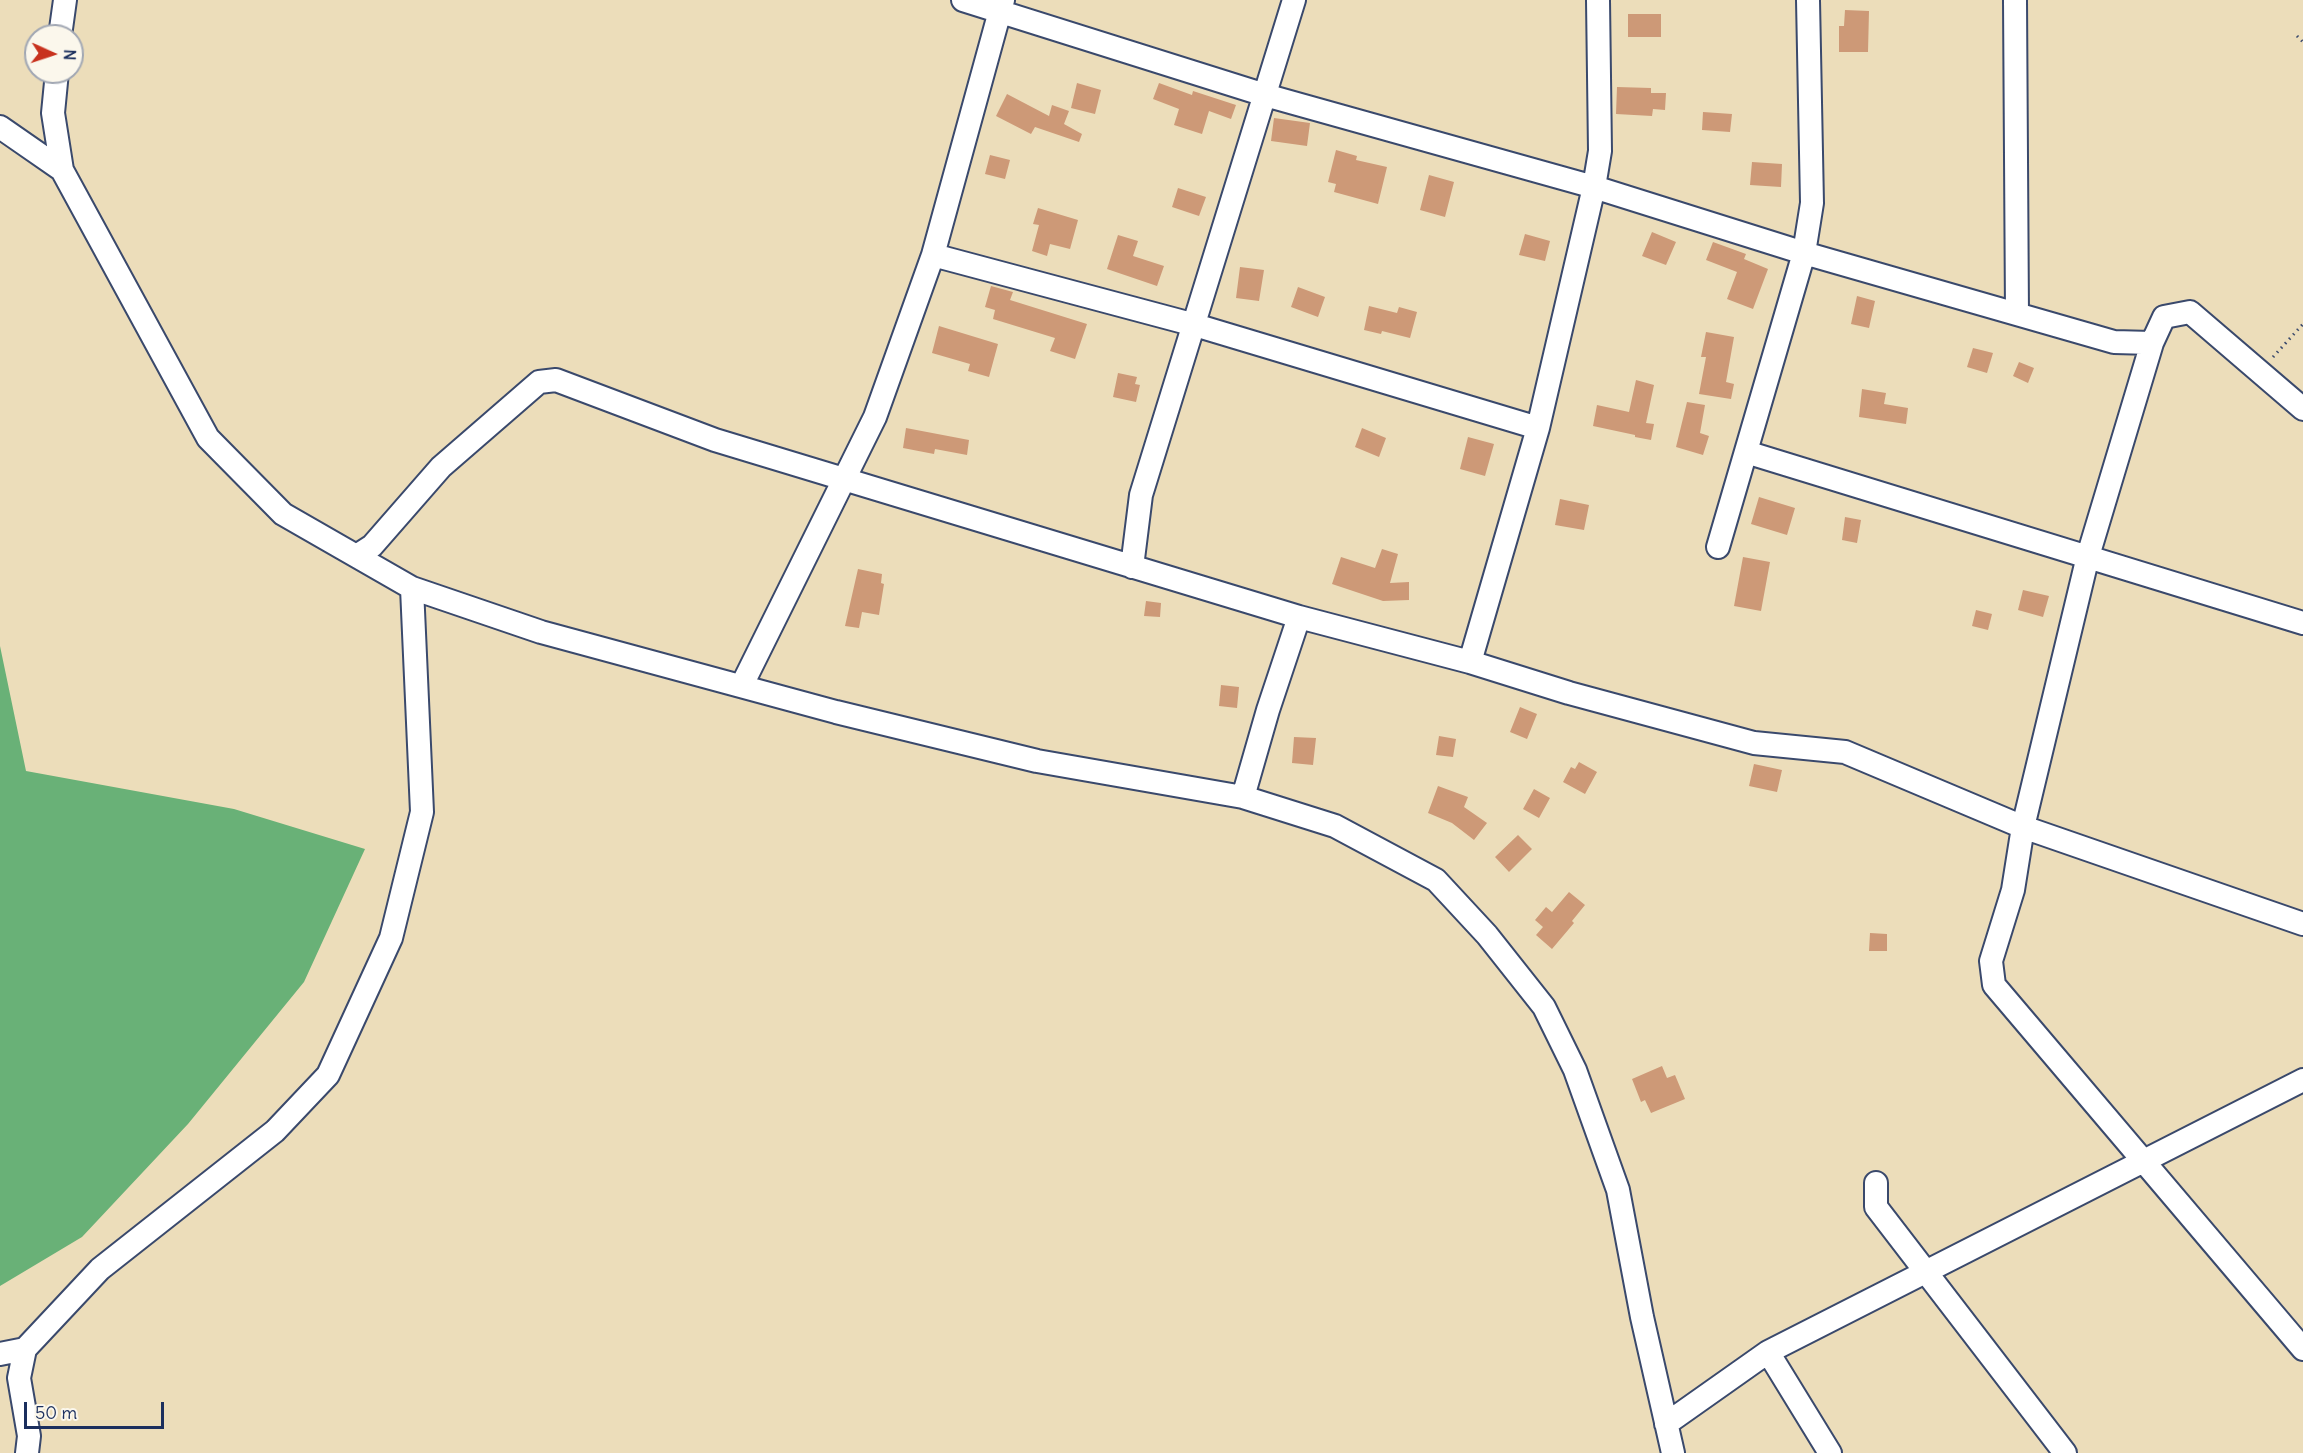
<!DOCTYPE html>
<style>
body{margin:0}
#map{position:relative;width:2303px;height:1453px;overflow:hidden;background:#ecddba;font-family:Delius,sans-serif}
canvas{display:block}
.north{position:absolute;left:24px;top:24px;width:60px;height:60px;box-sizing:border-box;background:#fbf7ec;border:2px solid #a1a7b3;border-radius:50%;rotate:93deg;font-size:16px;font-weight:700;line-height:24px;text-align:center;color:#1b2f5e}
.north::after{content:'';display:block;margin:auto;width:21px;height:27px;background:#c8321e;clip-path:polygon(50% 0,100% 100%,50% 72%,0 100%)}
.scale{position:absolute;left:24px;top:1402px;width:140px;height:27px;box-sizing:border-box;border:3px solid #1b2f5e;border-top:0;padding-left:8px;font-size:18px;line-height:21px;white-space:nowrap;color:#1b2f5e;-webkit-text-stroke:4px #fbf7ec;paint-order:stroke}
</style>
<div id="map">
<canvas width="2303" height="1453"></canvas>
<div class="north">N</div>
<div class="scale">50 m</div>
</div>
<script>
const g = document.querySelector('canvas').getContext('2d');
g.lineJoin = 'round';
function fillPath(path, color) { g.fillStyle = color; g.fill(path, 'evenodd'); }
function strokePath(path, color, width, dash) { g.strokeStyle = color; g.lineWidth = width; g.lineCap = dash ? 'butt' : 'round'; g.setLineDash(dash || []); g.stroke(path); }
const forest = new Path2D(`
 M 0,646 L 26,771 L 234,809 L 365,849 L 304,982 L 188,1124 L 82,1237 L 0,1286 Z`);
const building = new Path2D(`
 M 1845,10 L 1869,11 L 1868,52 L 1839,52 L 1839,26 L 1844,26 Z
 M 1628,14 L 1661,14 L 1661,37 L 1628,37 Z
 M 1077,83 L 1101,90 L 1095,114 L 1071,108 Z
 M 1159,83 L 1192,95 L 1193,91 L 1236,105 L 1231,119 L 1209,111 L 1202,134 L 1174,125 L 1179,109 L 1153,99 Z
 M 1617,87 L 1651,88 L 1651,93 L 1666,93 L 1665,110 L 1653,109 L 1652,116 L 1616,114 Z
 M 1007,94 L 1049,116 L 1052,105 L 1069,111 L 1064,124 L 1082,134 L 1079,142 L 1035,127 L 1031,134 L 996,116 Z
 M 1703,112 L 1732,114 L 1730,132 L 1702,130 Z
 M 1274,118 L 1310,123 L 1307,146 L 1271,141 Z
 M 1336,150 L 1357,156 L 1356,160 L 1387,167 L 1378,204 L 1334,192 L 1336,184 L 1328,182 Z
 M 990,155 L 1010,160 L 1005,179 L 985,174 Z
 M 1752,162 L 1782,164 L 1781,187 L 1750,185 Z
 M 1429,175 L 1454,182 L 1445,217 L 1420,210 Z
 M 1178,188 L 1206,197 L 1199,216 L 1172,207 Z
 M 1038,208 L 1078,220 L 1070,249 L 1050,244 L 1047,256 L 1032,251 L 1039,225 L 1033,224 Z
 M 1652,232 L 1676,242 L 1666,265 L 1642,256 Z
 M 1525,234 L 1550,241 L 1545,261 L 1519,255 Z
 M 1118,235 L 1138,241 L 1133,256 L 1164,266 L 1157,286 L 1107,269 Z
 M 1713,242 L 1746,254 L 1744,259 L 1768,269 L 1753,309 L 1727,299 L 1737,272 L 1706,260 Z
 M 1240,267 L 1264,270 L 1259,301 L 1236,298 Z
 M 991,286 L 1013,292 L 1010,300 L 1087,324 L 1075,359 L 1050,351 L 1055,338 L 993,319 L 995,310 L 985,307 Z
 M 1298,287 L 1325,297 L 1318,317 L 1291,307 Z
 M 1857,296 L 1875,301 L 1869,328 L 1851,324 Z
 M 1369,306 L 1397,313 L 1399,307 L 1417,312 L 1410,338 L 1382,331 L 1381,334 L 1364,330 Z
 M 939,326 L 998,344 L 989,377 L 968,371 L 970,364 L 932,353 Z
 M 1706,332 L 1734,337 L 1726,382 L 1734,384 L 1731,399 L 1699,394 L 1706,357 L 1701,357 Z
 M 1973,348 L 1993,353 L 1987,373 L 1967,367 Z
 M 2019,362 L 2034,368 L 2028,383 L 2013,376 Z
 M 1118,373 L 1137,377 L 1135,384 L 1140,385 L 1136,402 L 1113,397 Z
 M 1636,380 L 1654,385 L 1646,423 L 1654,424 L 1651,440 L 1635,437 L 1635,435 L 1593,426 L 1597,405 L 1629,412 Z
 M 1862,389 L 1886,393 L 1884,404 L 1908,408 L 1906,424 L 1859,417 Z
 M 1687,402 L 1705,405 L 1700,433 L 1709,436 L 1703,455 L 1676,447 Z
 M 906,428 L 969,440 L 967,455 L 935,449 L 934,454 L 903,448 Z
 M 1362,428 L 1386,438 L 1379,457 L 1355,447 Z
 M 1468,437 L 1494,444 L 1485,476 L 1460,469 Z
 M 1759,497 L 1795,508 L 1787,535 L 1751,524 Z
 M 1560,499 L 1589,505 L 1584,530 L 1555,525 Z
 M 1845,517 L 1861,520 L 1857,543 L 1842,540 Z
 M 1382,549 L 1398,554 L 1390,583 L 1409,582 L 1409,600 L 1383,601 L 1332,584 L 1341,557 L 1375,568 Z
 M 1743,557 L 1770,562 L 1761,611 L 1734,606 Z
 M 858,569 L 882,574 L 881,583 L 884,584 L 879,615 L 862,612 L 859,628 L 845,626 Z
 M 2023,590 L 2049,596 L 2043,617 L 2018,610 Z
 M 1146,601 L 1161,603 L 1160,617 L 1144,616 Z
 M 1976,610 L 1992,614 L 1988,630 L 1972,626 Z
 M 1221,685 L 1239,687 L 1237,708 L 1219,706 Z
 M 1520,707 L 1537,714 L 1527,739 L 1510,732 Z
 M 1439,736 L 1456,739 L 1453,757 L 1436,755 Z
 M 1294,737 L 1316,738 L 1313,765 L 1292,763 Z
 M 1579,762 L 1597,772 L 1585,794 L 1563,782 L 1571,767 L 1575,769 Z
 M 1754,764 L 1782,770 L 1777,792 L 1749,786 Z
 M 1438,786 L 1468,797 L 1464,807 L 1487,823 L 1474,840 L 1452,823 L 1428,813 Z
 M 1534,789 L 1550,798 L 1539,818 L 1523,809 Z
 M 1518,835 L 1532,849 L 1509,872 L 1495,857 Z
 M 1569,892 L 1585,905 L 1572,921 L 1574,923 L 1552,949 L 1536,935 L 1543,927 L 1535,920 L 1546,907 L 1552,912 Z
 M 1870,933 L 1887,934 L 1887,951 L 1869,951 Z
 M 1662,1066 L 1667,1078 L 1675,1075 L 1685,1099 L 1651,1113 L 1645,1100 L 1641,1102 L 1632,1079 Z`);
const path = new Path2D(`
 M 2297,36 L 2303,42
 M 2273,357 L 2303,324`);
const street = new Path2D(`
 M 963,0 L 1265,95 L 1594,187 L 1804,253 L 2114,342 L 2152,343
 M 2015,0 L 2017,314
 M 60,36 L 65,0
 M 57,72 L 53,113 L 62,170 L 208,438 L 283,514 L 412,588 L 541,632 L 836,712 L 1037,761 L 1243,797 L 1335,826 L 1436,880 L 1487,935 L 1544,1007 L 1575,1070 L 1618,1190 L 1642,1317 L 1673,1453
 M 0,127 L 62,170
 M 933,255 L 1195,325 L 1538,428
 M 2303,409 L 2190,312 L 2164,317 L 2152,343 L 2088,556 L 2023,827 L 2013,890 L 1991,961 L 1994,985 L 2303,1349
 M 1746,452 L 2303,623
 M 1718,547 L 1804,253 L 1812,203 L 1808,0
 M 358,555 L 372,546 L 441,467 L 539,382 L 556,380 L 715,440 L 1299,617 L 1470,662 L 1569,693 L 1754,743 L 1845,752 L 2023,827 L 2303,924
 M 1132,567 L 1141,495 L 1294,0
 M 1470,662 L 1538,428 L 1594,187 L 1600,151 L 1598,0
 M 742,685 L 875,417 L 933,255 L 1003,0
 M 1243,797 L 1268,710 L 1299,617
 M 1876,1183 L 1876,1207 L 2065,1453
 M 1768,1352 L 1830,1453
 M 0,1354 L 25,1349
 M 1666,1424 L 1768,1352 L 2303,1080
 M 27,1453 L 29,1436 L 19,1378 L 25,1349 L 100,1269 L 275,1131 L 328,1075 L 391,938 L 422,812 L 412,588`);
fillPath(forest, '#69b177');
fillPath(building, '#cd9977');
strokePath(street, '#3a496c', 26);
strokePath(path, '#3a496c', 3, [1.5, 4.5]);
strokePath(street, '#fff', 22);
</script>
